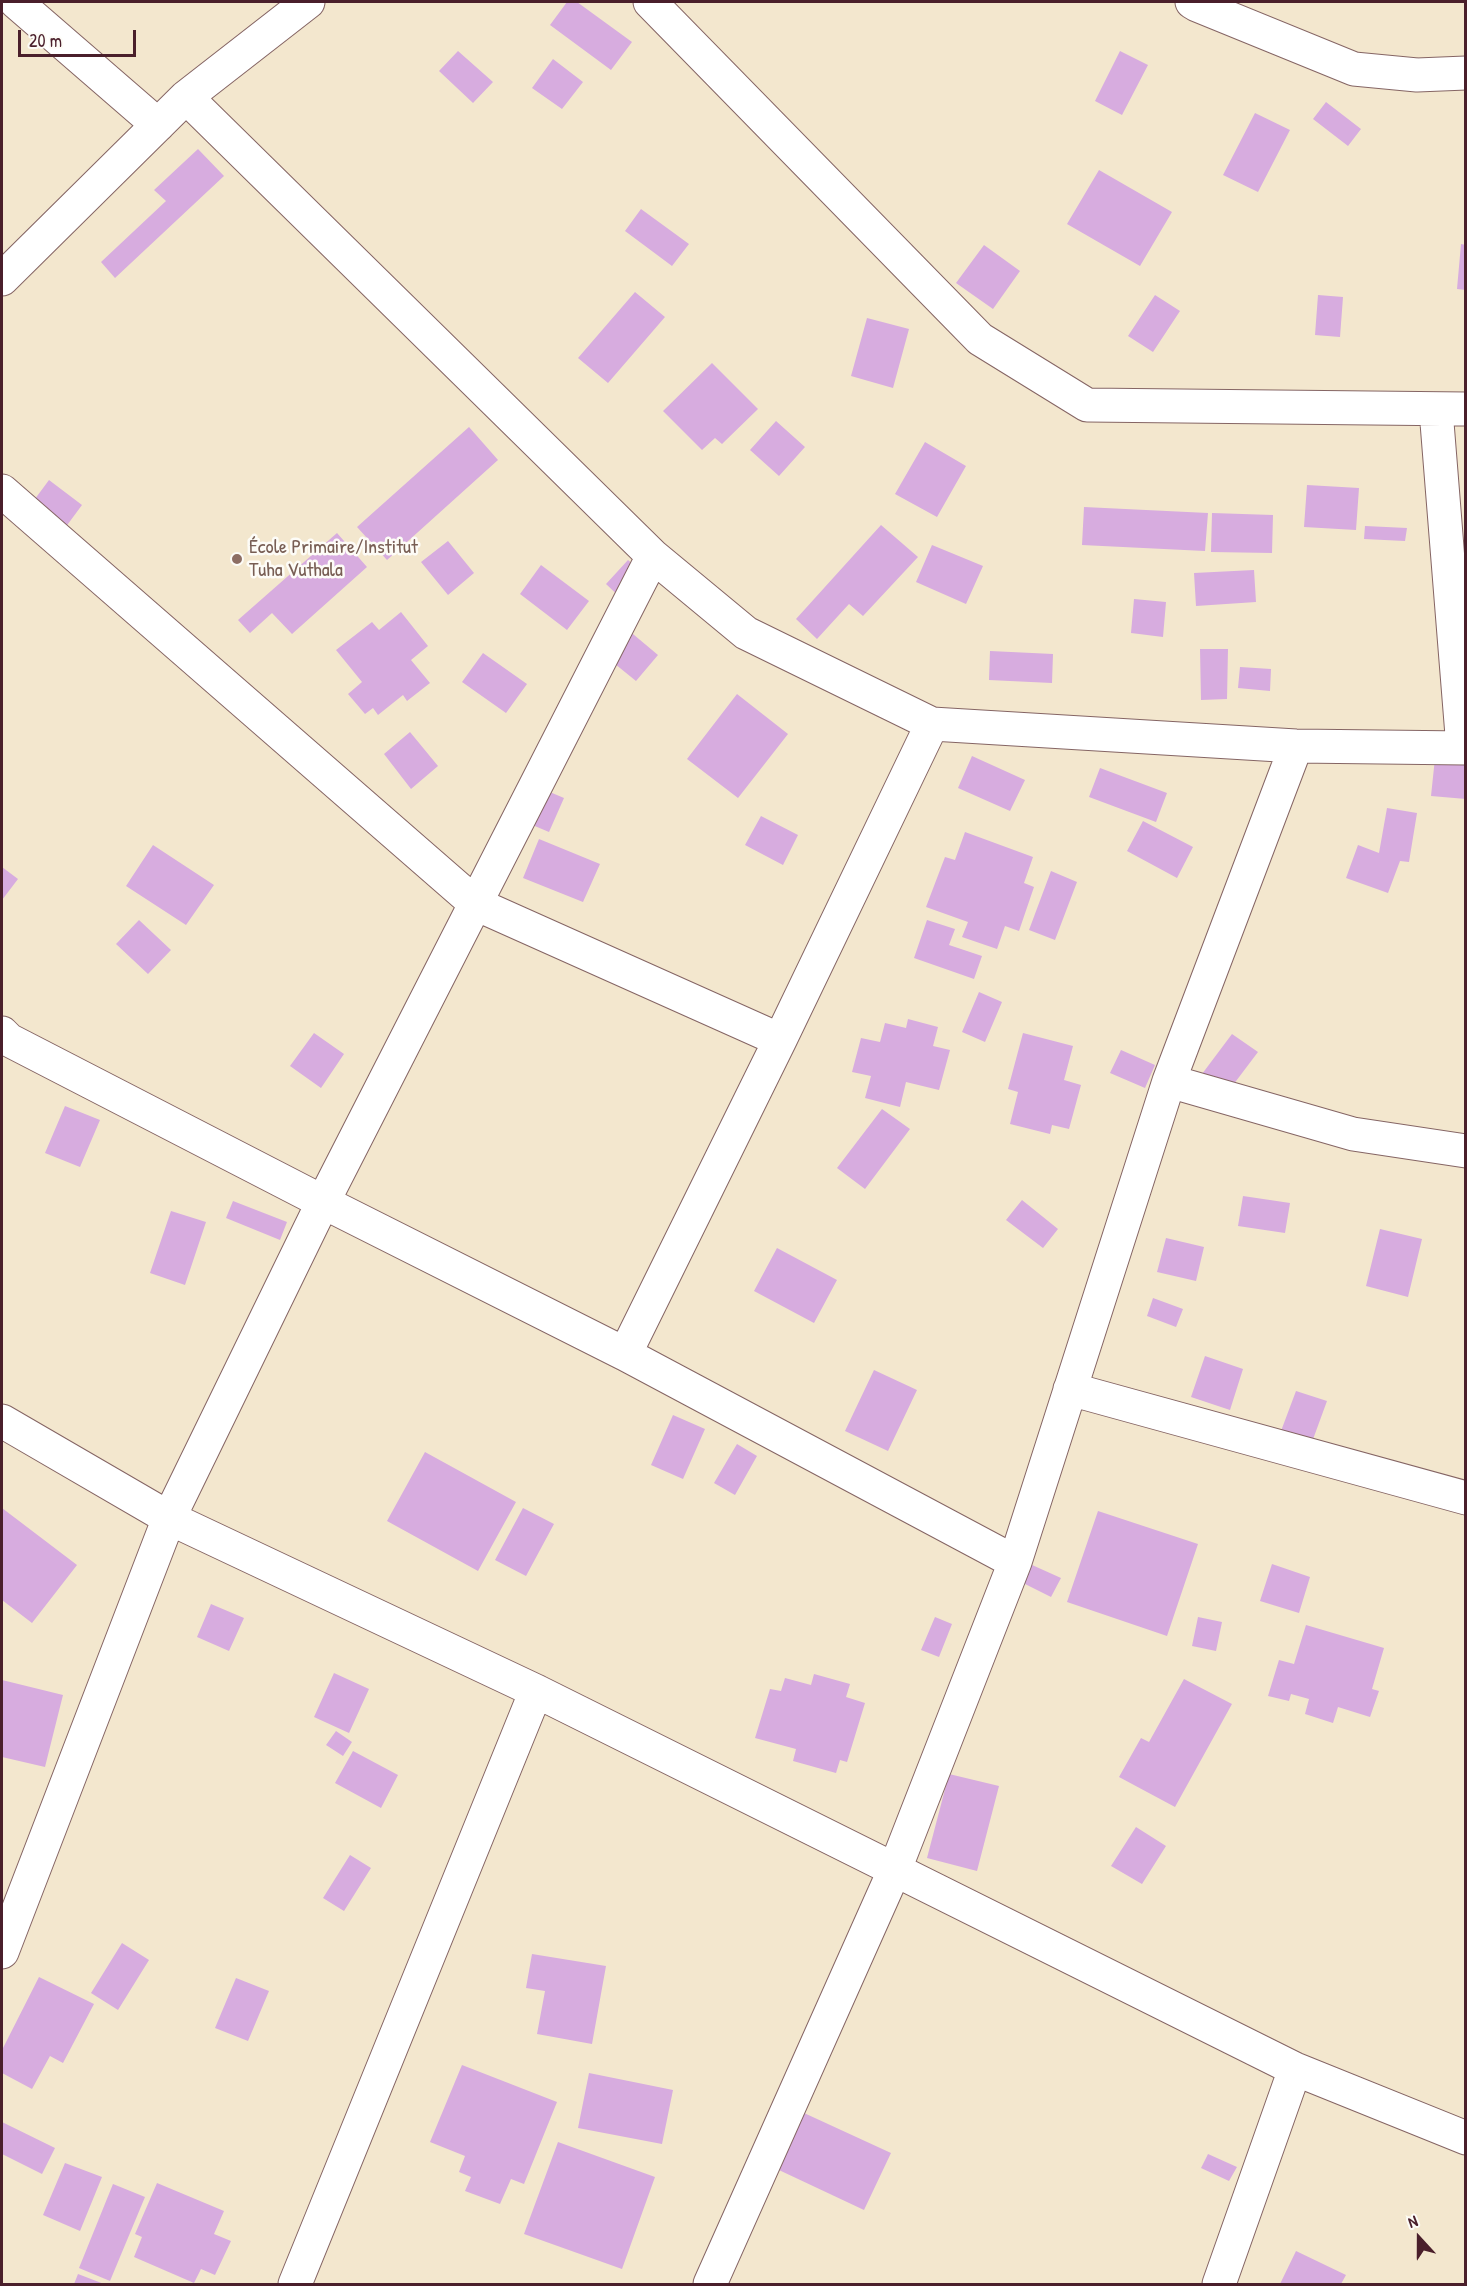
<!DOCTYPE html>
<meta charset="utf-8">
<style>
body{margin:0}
#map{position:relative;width:1467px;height:2286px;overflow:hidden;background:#f3e7ce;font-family:"Patrick Hand",sans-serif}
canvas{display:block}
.frame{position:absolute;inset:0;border:3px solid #4a1f2b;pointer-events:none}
.north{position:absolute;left:1389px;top:2208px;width:60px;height:60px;-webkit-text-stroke:4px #fdfcf7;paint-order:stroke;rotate:339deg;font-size:16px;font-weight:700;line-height:24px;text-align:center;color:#4a1f2b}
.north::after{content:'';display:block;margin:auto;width:21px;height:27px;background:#4a1f2b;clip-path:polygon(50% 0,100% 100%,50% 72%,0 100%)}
.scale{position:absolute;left:18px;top:30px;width:118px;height:27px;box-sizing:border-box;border:3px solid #4a1f2b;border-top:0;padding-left:8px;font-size:18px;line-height:21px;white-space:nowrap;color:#4a1f2b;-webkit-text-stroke:4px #fdfcf7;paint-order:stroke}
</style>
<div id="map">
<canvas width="1467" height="2286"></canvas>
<div class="frame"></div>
<div class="north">N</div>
<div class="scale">20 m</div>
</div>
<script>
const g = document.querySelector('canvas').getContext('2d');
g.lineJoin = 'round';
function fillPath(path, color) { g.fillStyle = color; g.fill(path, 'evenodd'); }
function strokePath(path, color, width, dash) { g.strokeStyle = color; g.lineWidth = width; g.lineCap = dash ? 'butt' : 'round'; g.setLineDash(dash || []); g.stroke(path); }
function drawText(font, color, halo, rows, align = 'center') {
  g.font = font + ' "Patrick Hand",sans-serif'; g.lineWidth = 5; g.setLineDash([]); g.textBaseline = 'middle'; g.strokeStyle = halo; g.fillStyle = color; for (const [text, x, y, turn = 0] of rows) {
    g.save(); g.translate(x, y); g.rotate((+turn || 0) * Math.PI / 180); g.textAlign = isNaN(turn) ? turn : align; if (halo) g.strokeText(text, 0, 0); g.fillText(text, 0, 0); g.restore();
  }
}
const building = new Path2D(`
 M 567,2 L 577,2 L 632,42 L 611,70 L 550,25 Z
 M 458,51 L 493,82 L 473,103 L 439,71 Z
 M 1120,51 L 1148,65 L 1122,115 L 1095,101 Z
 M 553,59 L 583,82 L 562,109 L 532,88 Z
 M 1326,102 L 1361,129 L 1348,146 L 1313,119 Z
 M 1255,113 L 1290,130 L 1258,192 L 1223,175 Z
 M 198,149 L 224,176 L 115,278 L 101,262 L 166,201 L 154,190 Z
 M 1099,170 L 1172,212 L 1140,266 L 1067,224 Z
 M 641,209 L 689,244 L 672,266 L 625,231 Z
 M 1461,244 L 1466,245 L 1466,290 L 1457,289 Z
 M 984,245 L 1020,271 L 993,309 L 956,283 Z
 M 635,292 L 665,317 L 608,383 L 578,358 Z
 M 1155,295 L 1180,311 L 1153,352 L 1128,336 Z
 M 1318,295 L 1343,297 L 1340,337 L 1315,335 Z
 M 867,318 L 909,329 L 893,388 L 851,376 Z
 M 712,363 L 758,409 L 722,444 L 715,438 L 702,450 L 663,411 Z
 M 776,421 L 805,447 L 779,476 L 750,450 Z
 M 469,427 L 498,460 L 387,560 L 357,527 Z
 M 925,442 L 966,466 L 937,517 L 895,494 Z
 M 49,480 L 82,505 L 65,528 L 32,503 Z
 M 1307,485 L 1359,488 L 1356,530 L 1304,527 Z
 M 1084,507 L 1208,513 L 1205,551 L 1082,545 Z
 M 1212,513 L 1273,515 L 1272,553 L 1211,552 Z
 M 881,525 L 918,557 L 863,616 L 849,604 L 817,639 L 796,619 Z
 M 1365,526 L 1407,528 L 1405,541 L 1364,539 Z
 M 337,533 L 367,567 L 292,634 L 272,613 L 250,633 L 238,620 Z
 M 448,541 L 474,573 L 448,595 L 421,562 Z
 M 932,545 L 983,566 L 966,604 L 916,582 Z
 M 628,560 L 648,578 L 626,603 L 606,584 Z
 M 541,565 L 589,601 L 567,630 L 520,594 Z
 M 1254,570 L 1256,602 L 1196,606 L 1194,573 Z
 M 1134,599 L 1166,602 L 1163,637 L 1131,633 Z
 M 401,612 L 428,646 L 411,660 L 430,683 L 407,701 L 403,695 L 378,715 L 373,708 L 365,714 L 348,694 L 362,682 L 336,650 L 372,622 L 379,630 Z
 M 621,624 L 658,655 L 636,681 L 599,651 Z
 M 1200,649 L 1228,649 L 1227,699 L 1201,700 Z
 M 990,651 L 1053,654 L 1052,683 L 989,680 Z
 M 483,653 L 527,684 L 506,713 L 462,682 Z
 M 1240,667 L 1271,669 L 1270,691 L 1238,688 Z
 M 737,694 L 788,734 L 738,798 L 687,759 Z
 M 410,732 L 438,766 L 411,789 L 384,754 Z
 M 972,756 L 1025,780 L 1010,811 L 958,788 Z
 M 1435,758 L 1466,761 L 1466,799 L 1431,796 Z
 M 1100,768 L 1167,793 L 1156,822 L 1089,797 Z
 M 545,790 L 564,798 L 549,832 L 530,824 Z
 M 1387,808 L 1417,813 L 1409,862 L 1400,861 L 1388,893 L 1346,878 L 1358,845 L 1379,853 Z
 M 761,816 L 798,835 L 783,865 L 745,845 Z
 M 1143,821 L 1193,847 L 1177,878 L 1127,851 Z
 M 965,832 L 1033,857 L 1024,883 L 1034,887 L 1019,931 L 1005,926 L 997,949 L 962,937 L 968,922 L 926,907 L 945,857 L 955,860 Z
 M 539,839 L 600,864 L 583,902 L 523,878 Z
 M 153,845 L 214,885 L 186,925 L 126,886 Z
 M 2,867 L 18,879 L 2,900 Z
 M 1051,871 L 1077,882 L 1055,940 L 1029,930 Z
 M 139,920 L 171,950 L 148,974 L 116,944 Z
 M 927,920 L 955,929 L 949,945 L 982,956 L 974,979 L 914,958 Z
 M 979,992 L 1002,1002 L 985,1042 L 962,1032 Z
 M 908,1019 L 938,1027 L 933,1046 L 950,1050 L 939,1090 L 906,1082 L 900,1107 L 865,1098 L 871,1076 L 852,1072 L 861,1038 L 880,1042 L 885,1023 L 906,1028 Z
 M 314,1033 L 344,1054 L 321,1088 L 290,1066 Z
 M 1023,1033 L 1073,1046 L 1064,1080 L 1081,1085 L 1069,1129 L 1052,1125 L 1050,1134 L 1010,1124 L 1018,1092 L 1008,1089 Z
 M 1232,1034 L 1258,1052 L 1227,1093 L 1202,1074 Z
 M 1121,1050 L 1155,1065 L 1145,1088 L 1110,1073 Z
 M 65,1106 L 100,1120 L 80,1167 L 45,1153 Z
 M 882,1109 L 910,1129 L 865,1189 L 837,1168 Z
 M 1243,1196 L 1290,1203 L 1285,1233 L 1238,1226 Z
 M 1022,1200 L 1058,1229 L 1043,1248 L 1006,1220 Z
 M 233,1201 L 287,1222 L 280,1240 L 226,1218 Z
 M 171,1211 L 206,1222 L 185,1285 L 150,1273 Z
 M 1380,1229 L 1422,1239 L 1408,1297 L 1366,1286 Z
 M 1166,1238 L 1204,1247 L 1196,1281 L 1157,1272 Z
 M 777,1248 L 837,1280 L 814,1323 L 754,1291 Z
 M 1153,1298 L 1183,1309 L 1176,1327 L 1147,1316 Z
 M 1205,1356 L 1243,1369 L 1230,1410 L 1191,1397 Z
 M 874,1370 L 917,1390 L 888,1451 L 845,1431 Z
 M 1296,1391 L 1327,1401 L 1312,1442 L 1281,1431 Z
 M 673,1415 L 705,1429 L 683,1479 L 651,1465 Z
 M 737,1444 L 757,1456 L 735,1495 L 714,1483 Z
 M 425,1452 L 516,1502 L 478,1571 L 387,1521 Z
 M 2,1508 L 77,1565 L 32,1623 L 2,1600 Z
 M 523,1508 L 554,1524 L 526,1576 L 495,1560 Z
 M 1098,1511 L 1198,1544 L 1167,1636 L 1067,1602 Z
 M 1021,1560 L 1061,1578 L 1051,1597 L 1013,1578 Z
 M 1272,1564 L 1310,1577 L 1299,1613 L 1260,1601 Z
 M 211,1604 L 244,1618 L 229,1651 L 197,1637 Z
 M 935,1617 L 952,1624 L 939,1657 L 921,1650 Z
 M 1198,1617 L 1222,1622 L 1216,1651 L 1192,1646 Z
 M 1306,1625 L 1384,1648 L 1372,1689 L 1379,1691 L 1370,1717 L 1338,1707 L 1333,1723 L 1305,1714 L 1309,1699 L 1291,1694 L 1289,1701 L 1268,1696 L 1279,1660 L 1294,1664 Z
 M 334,1673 L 369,1689 L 349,1733 L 314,1717 Z
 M 814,1674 L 850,1684 L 846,1697 L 865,1703 L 847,1762 L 840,1760 L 836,1773 L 793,1761 L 796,1749 L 755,1738 L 770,1689 L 781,1691 L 785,1678 L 811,1685 Z
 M 1184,1679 L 1232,1704 L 1175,1807 L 1119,1777 L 1141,1738 L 1149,1742 Z
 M 2,1680 L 63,1695 L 45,1767 L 2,1757 Z
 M 336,1731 L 352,1742 L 343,1756 L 326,1745 Z
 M 353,1751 L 398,1775 L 381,1808 L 335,1783 Z
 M 949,1774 L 999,1786 L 977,1871 L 927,1858 Z
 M 1136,1827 L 1166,1846 L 1142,1884 L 1111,1866 Z
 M 350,1855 L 371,1868 L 344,1911 L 323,1898 Z
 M 122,1943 L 149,1960 L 118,2010 L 91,1993 Z
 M 532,1954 L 606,1966 L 592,2044 L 537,2034 L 545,1991 L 526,1988 Z
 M 39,1977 L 94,2004 L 63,2063 L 50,2056 L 32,2089 L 2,2073 L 2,2050 Z
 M 236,1978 L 269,1991 L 248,2041 L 215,2028 Z
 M 462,2065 L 557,2102 L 524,2184 L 511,2179 L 500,2204 L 465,2191 L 471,2177 L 459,2172 L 465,2156 L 430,2142 Z
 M 589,2073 L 673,2090 L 662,2144 L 578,2128 Z
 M 791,2107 L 891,2153 L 864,2210 L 764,2163 Z
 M 2,2122 L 55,2148 L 42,2174 L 2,2154 Z
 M 558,2142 L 655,2177 L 622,2269 L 524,2234 Z
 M 1208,2154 L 1237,2167 L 1229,2181 L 1201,2168 Z
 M 65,2163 L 102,2177 L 80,2231 L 43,2215 Z
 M 157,2183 L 224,2211 L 214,2234 L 231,2241 L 215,2275 L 201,2269 L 194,2283 L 134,2257 L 142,2237 L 135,2234 Z
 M 113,2184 L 145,2197 L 110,2281 L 79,2268 Z
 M 1296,2251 L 1346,2275 L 1341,2284 L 1280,2284 Z
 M 78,2274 L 104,2284 L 74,2284 Z`);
const street = new Path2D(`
 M 16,2 L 158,125
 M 650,2 L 980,339 L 1087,405 L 1466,409
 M 1192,2 L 1197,5 L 1354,69 L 1417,75 L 1466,73
 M 186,97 L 653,556 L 746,633 L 932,724 L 1296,746 L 1466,748
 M 2,279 L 186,97 L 308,2
 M 1436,410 L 1463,748
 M 2,491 L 476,904 L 780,1040
 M 2,1033 L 9,1040 L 323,1202 L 625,1354 L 1015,1562
 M 1169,1081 L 1353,1134 L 1466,1151
 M 625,1354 L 780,1040 L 932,724
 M 1070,1389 L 1466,1498
 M 2,1421 L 169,1518 L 536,1691 L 1295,2069 L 1466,2138
 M 2,1952 L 169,1518 L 323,1202 L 653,556
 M 295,2284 L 536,1691
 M 710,2284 L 895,1869 L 1015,1562 L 1169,1081 L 1296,746
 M 1219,2284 L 1295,2069`);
const markers = [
 [237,559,6,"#8d6e63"]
];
const educationNames = [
 ["École Primaire/Institut",249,548],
 ["Tuha Vuthala",249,571]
];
fillPath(building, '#d7acdf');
strokePath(street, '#856564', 35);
strokePath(street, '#fff', 33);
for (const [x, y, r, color] of markers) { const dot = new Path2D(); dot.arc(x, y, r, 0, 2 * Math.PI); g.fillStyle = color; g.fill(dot); strokePath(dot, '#fdfcf7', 2); }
drawText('20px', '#785e54', '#fdfcf7', educationNames, 'left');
</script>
